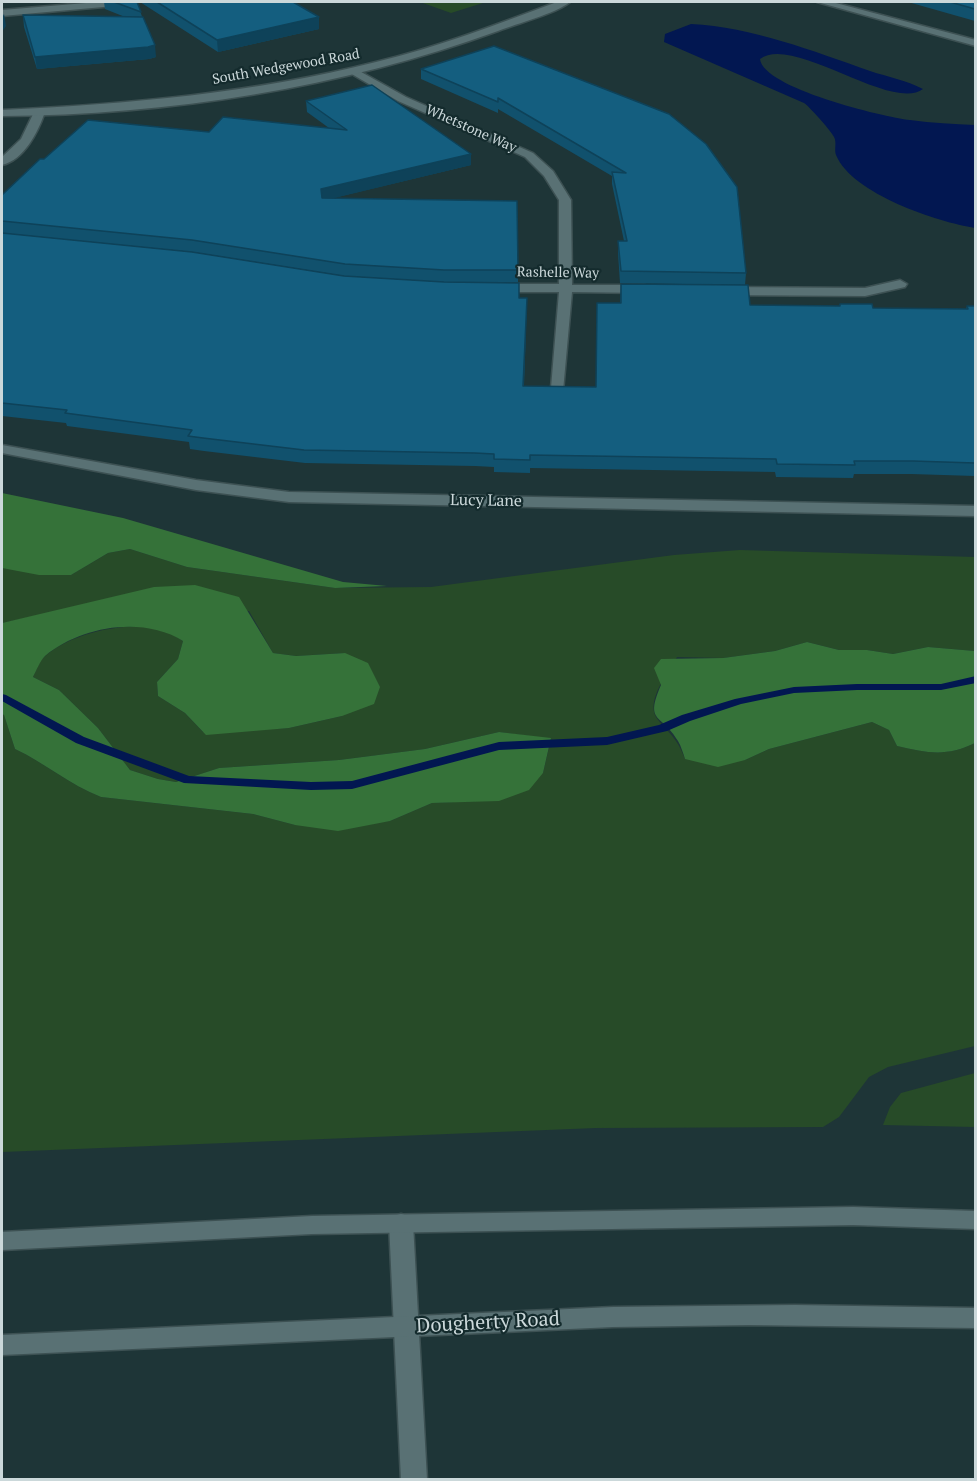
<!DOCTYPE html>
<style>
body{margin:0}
#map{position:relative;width:977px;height:1481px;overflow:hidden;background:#1e3537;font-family:"PT Serif",serif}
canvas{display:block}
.frame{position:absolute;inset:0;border:3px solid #cbd8da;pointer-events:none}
</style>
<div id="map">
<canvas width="977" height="1481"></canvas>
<div class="frame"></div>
</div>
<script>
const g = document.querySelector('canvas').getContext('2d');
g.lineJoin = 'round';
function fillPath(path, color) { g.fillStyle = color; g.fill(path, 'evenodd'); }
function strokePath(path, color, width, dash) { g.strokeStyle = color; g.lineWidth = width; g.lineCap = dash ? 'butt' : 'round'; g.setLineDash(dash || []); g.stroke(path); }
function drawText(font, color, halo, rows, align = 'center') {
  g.font = font + ' "PT Serif",serif'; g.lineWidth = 4.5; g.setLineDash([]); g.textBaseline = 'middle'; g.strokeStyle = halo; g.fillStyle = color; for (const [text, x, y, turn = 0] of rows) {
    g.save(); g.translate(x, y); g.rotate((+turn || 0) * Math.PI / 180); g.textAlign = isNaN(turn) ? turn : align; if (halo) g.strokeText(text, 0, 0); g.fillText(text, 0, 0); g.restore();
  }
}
const green = new Path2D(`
 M 420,2 L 486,2 L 451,13 Z
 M 130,549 L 187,567 L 335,588 L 431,587 L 674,555 L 740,550 L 975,557 L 975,651 L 928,647 L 893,654 L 867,650 L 839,650 L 807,642 L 775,651 L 723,658 L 677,657 C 669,671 646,700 656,717 C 669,735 676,735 685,759 L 745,760 L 769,749 L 872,722 L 889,730 L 897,746 C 927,753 947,757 975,743 L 975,1046 L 888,1067 L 869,1077 L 839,1117 L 823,1127 L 596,1128 L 2,1152 L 2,714 L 4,715 L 15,749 C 45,763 70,785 101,797 L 253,814 L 295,825 L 390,821 L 432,803 L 499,800 L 543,773 L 551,739 L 499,732 L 425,749 L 339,760 L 219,768 L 176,782 L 158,779 L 130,770 L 98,728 L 59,690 L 33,677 C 36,671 39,661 44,657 C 71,632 133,619 167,631 C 172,633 178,638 183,641 L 178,659 L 157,682 L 158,696 L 185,713 L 203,732 L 289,728 L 342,716 L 345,653 L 296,656 L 273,653 L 249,611 L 64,610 L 2,623 L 2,568 L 71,575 L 108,553 Z
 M 975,1073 L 975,1127 L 883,1125 L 890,1107 L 901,1093 Z`);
const forest = new Path2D(`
 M 2,493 L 123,518 L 343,582 L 387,586 L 335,588 L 187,567 L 130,549 L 108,553 L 71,575 L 39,575 L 2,568 Z
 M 195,585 L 239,597 L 273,653 L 296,656 L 345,653 L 368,663 L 380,687 L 374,704 L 342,716 L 289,728 L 206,735 L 185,713 L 158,696 L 157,682 L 178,659 L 183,641 C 143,616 81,626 45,656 C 40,661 36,671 33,677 L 59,690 L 98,728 L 130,770 L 158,779 L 176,782 L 219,768 L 339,760 L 425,749 L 499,732 L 551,738 L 543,773 L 529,790 L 499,801 L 432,803 L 390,821 L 338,831 L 295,825 L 253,814 L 101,797 C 70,785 45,763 15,749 L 4,715 L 2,714 L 2,623 L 154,587 Z
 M 807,642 L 839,650 L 867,650 L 893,654 L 928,647 L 975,651 L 975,743 C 947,757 927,753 897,746 L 889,730 L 872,722 L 769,749 L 745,760 L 718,767 L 685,759 C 683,753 681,746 678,741 C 662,713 644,724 661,685 L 654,668 L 661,659 L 723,658 L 775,651 Z`);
const water = new Path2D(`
 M 691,24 C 752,27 813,51 870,71 C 888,77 906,80 923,89 C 892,113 793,34 760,59 C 763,88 883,117 910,120 C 932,123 954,124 975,125 L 975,228 C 938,222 852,194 836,155 C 834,150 837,142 834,137 C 832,132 809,106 804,103 L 664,42 L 665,34 Z`);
const stream = new Path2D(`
 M 976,676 L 976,683 L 941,690 L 857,690 L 794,693 L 741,704 L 690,721 L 667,731 L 607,745 L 499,750 L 352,789 L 311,790 L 184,783 L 76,743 L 2,701 L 2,694 L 6,695 L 84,737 L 189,776 L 311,782 L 352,781 L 499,742 L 607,737 L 659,725 L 682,715 L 735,699 L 794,687 L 857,684 L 941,684 Z`);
const minor = new Path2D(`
 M 98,2 L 131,2 L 126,5 L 2,16 L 2,10 Z
 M 354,68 L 406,97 L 533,153 L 553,171 L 571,200 L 572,285 L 645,285 L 652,289 L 645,293 L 572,292 L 563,391 L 553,391 L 551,388 L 559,292 L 495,292 L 488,288 L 495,284 L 559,284 L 559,200 L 544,176 L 525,157 L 398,101 L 350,73 L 349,71 Z
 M 35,110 L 45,112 C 38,132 24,160 2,165 L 2,157 L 21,139 Z
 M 900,280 L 907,284 L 905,287 L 865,296 L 723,295 L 716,291 L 723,287 L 865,288 Z
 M 2,445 L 196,480 L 289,492 L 976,506 L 976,516 L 289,502 L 196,490 L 2,453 Z
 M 401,1214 L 409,1216 L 413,1223 L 427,1480 L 401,1480 L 389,1223 L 393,1216 Z`);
const tertiary = new Path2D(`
 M 557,2 L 570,2 C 555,14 518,23 498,31 C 341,88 169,115 2,116 L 2,110 C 128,104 254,93 376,62 C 438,47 498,24 557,2 Z
 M 817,2 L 832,2 L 976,40 L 976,46 Z`);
const secondary = new Path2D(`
 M 853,1207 L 976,1211 L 976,1229 L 853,1225 L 312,1234 L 2,1250 L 2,1232 L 312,1216 Z
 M 795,1305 L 976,1308 L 976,1328 L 749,1325 L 613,1327 L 2,1355 L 2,1335 L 613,1307 Z`);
const wall = new Path2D(`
 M 104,2 L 137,2 L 156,57 L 149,59 L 37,69 L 24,27 L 23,15 L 125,17 L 105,9 Z
 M 140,2 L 293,2 L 319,17 L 319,29 L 218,52 Z
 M 908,2 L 975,2 L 975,21 Z
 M 494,46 L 746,273 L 745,285 L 620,283 L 618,253 L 618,241 L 624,241 L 612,184 L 612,176 L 498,109 L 498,113 L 421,79 L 421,69 Z
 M 306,101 L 471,154 L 471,165 L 333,198 L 518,270 L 518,282 L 444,282 L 345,276 L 193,252 L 2,233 L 519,298 L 527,298 L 524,386 L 596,387 L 620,303 L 621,284 L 750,305 L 839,306 L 840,304 L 873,308 L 966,309 L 967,306 L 975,306 L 975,476 L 911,474 L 854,474 L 853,478 L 776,477 L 775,472 L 530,468 L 530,473 L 494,472 L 494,467 L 475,466 L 305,463 L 204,451 L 190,449 L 189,442 L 67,426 L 66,423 L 2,416 L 2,195 L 44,159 L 209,132 L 329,128 L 307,112 Z`);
const shadedWall = new Path2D(`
 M 4,14 L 6,26 L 2,32 L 2,18 Z
 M 319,17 L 319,29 L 218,52 L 217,40 Z
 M 155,45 L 156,57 L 149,59 L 37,69 L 35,57 Z
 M 471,154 L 471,165 L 322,201 L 321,189 Z`);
const building = new Path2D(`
 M 114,2 L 137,2 L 141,12 Z
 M 157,2 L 293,2 L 319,17 L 217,40 Z
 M 950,2 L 975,2 L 975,9 Z
 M 23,15 L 143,17 L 155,45 L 148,47 L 35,57 Z
 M 494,46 L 669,114 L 706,144 L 737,187 L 746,273 L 621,271 L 618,241 L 627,241 L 612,172 L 626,173 L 498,98 L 498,102 L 421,69 Z
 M 372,85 L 471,154 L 321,189 L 322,198 L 517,201 L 518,270 L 444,270 L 345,264 L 192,240 L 2,221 L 2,195 L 40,159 L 44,159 L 88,120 L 209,132 L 223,117 L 347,130 L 306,101 Z
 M 2,233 L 192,252 L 344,276 L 444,282 L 519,283 L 519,298 L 527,298 L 523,386 L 596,387 L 597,303 L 621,303 L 621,284 L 748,285 L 750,305 L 840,306 L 840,304 L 872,304 L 873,308 L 968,309 L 967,306 L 975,306 L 975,463 L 913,461 L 854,461 L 855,465 L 777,464 L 776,459 L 530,455 L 530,460 L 494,459 L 494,454 L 475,453 L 304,450 L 203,438 L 188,436 L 192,430 L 65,413 L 67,410 L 2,403 Z`);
const farStreetnames = [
 ["South Wedgewood Road",286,67,-10],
 ["Whetstone Way",471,129,24],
 ["Rashelle Way",558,273,1]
];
const streetNames = [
 ["Lucy Lane",486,501,1]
];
const nearStreetnames = [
 ["Dougherty Road",488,1323,-3]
];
fillPath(green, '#274b28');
fillPath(forest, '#357239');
fillPath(water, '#021751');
fillPath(stream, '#021751');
strokePath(minor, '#3d5153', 3);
strokePath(tertiary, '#3d5153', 3);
strokePath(secondary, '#3d5153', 3);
fillPath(minor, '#597174');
fillPath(tertiary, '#597174');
fillPath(secondary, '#597174');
fillPath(wall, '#11516d');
fillPath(shadedWall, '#0e4259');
fillPath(building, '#145e7f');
strokePath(building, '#0e4259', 1.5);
drawText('14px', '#cbd8da', '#142b2d', farStreetnames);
drawText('16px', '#cbd8da', '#142b2d', streetNames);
drawText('20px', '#cbd8da', '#142b2d', nearStreetnames);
</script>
